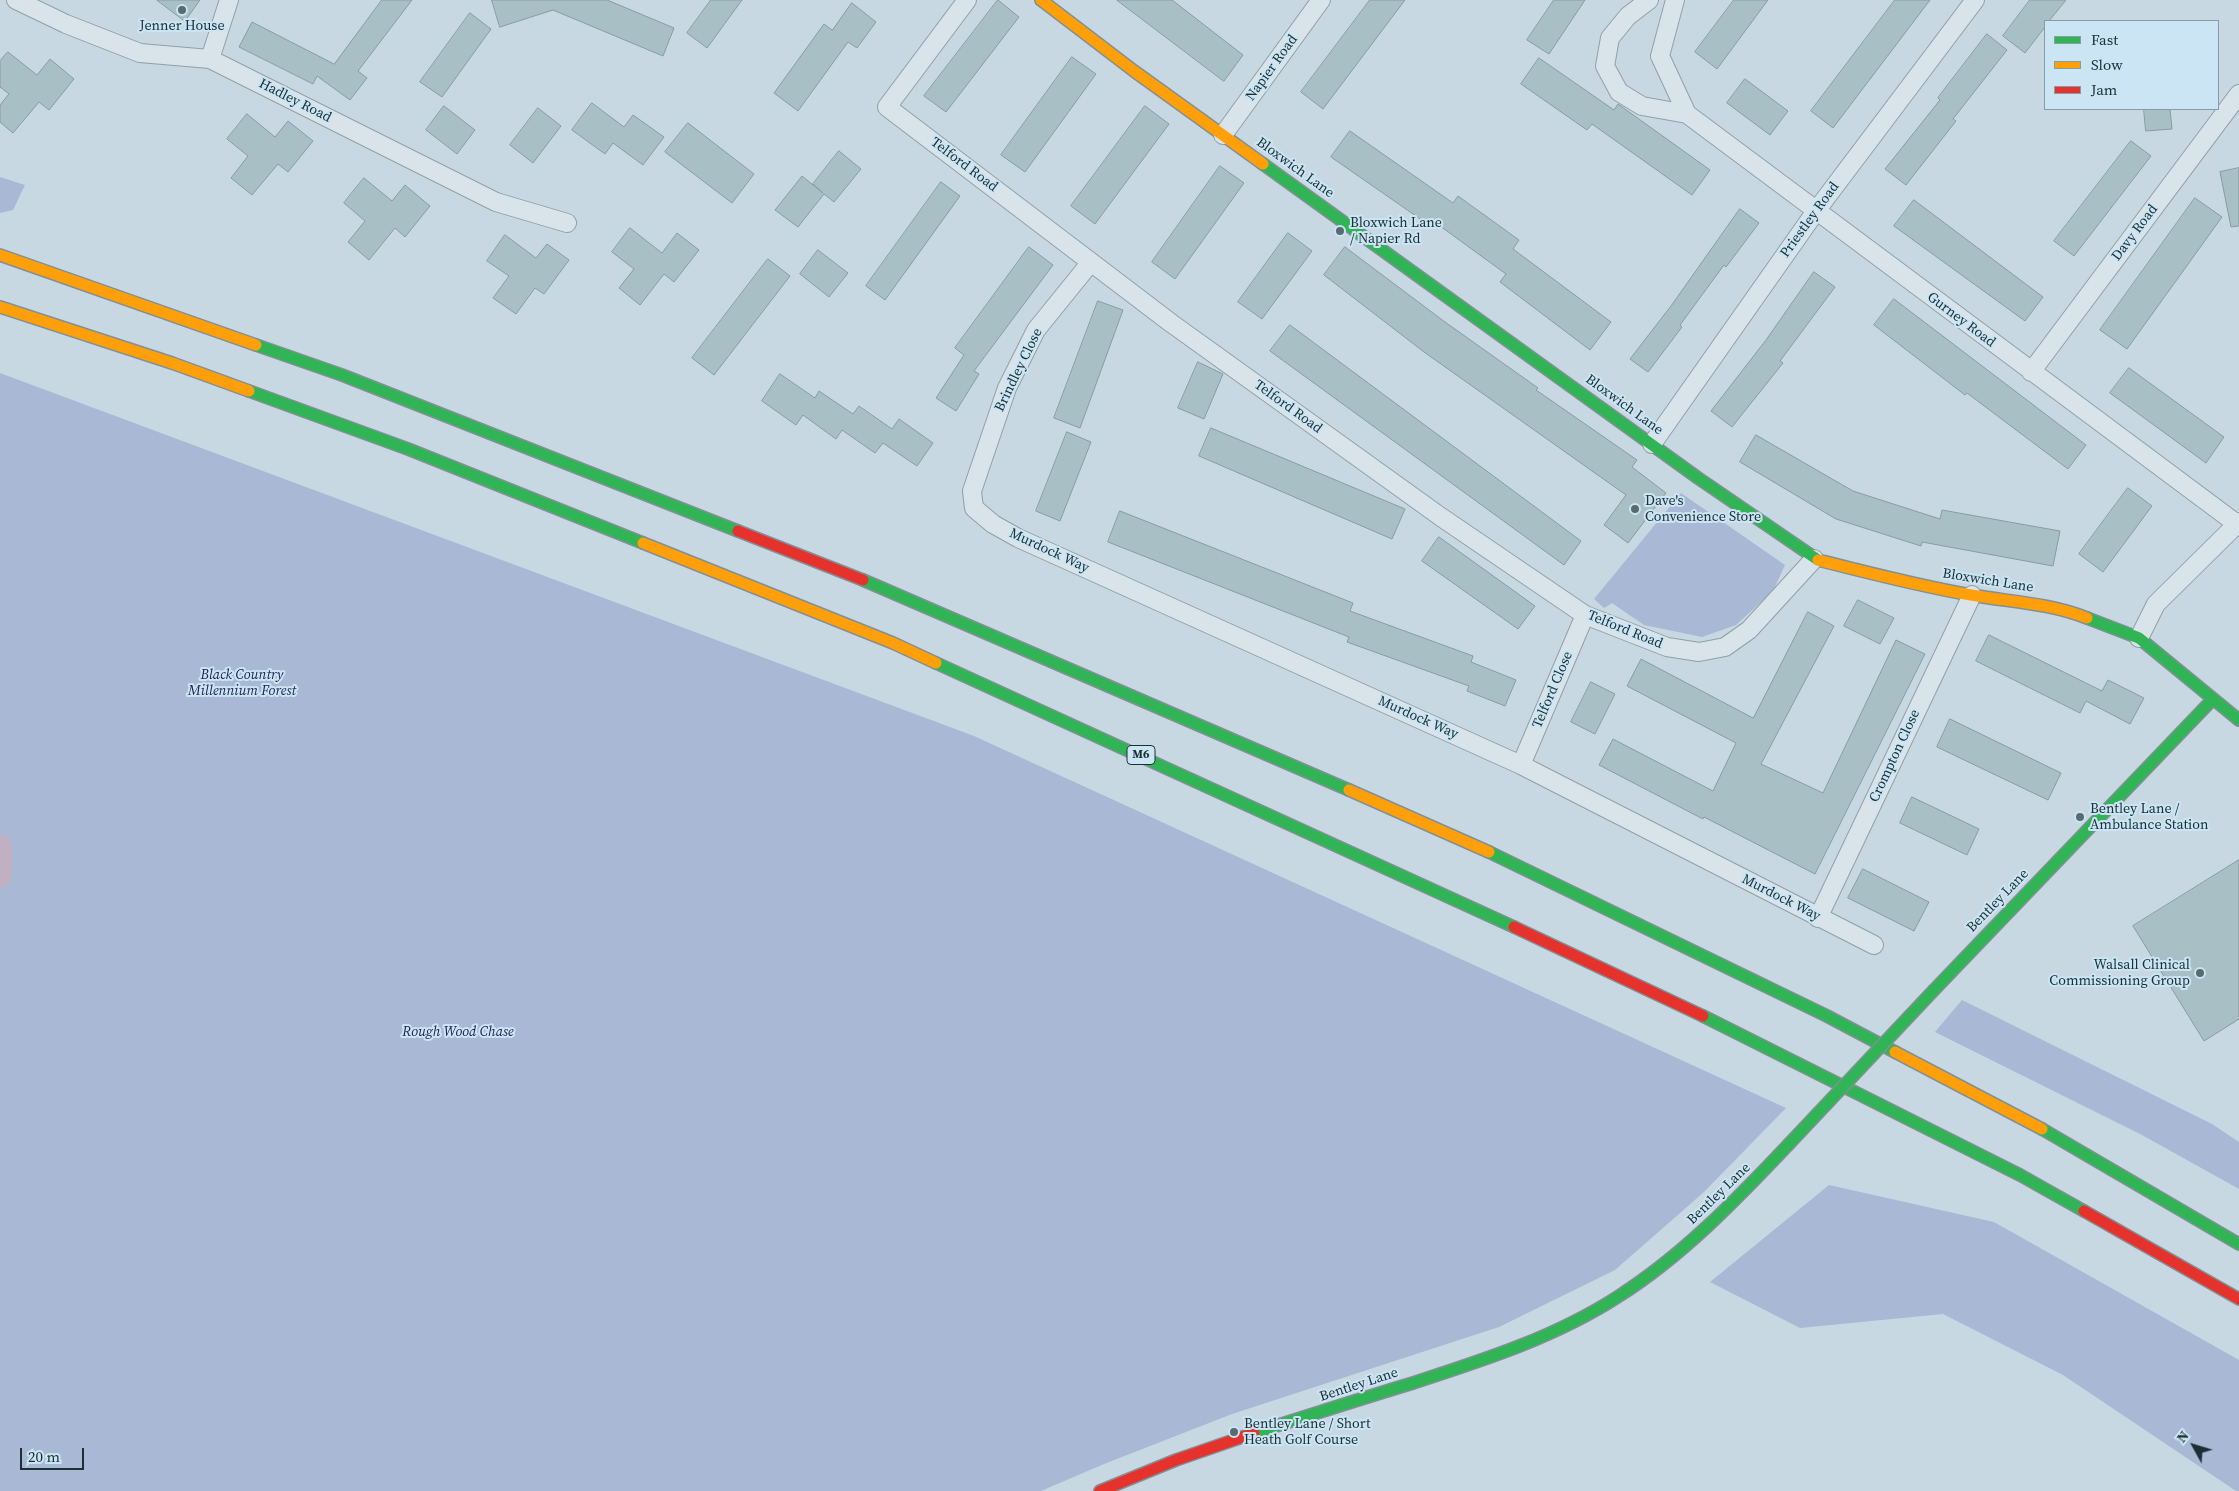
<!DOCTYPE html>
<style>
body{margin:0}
#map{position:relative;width:2239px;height:1491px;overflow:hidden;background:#c7d8e2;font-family:"Source Serif 4",serif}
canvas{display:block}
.legend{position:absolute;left:2044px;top:20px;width:175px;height:90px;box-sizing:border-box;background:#cbe5f5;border:1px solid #849da7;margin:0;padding:6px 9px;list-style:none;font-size:15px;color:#1a3033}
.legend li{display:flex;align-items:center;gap:10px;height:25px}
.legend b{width:25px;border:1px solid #849da7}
.north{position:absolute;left:2169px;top:1421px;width:50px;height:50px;-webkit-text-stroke:4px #cbe5f5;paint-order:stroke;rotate:309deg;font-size:14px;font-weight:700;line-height:20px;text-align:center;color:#1a3033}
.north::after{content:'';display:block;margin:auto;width:18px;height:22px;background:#1a3033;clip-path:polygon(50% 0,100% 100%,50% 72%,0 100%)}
.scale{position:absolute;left:20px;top:1448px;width:64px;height:22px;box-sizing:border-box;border:2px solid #1a3033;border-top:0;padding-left:6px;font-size:15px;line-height:18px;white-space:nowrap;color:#1a3033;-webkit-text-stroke:4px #cbe5f5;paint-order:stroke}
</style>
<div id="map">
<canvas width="2239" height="1491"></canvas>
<ul class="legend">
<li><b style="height:6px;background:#30b455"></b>Fast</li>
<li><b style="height:6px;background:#ff9f0a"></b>Slow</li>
<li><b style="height:6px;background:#e5322d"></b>Jam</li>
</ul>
<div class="north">N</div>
<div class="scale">20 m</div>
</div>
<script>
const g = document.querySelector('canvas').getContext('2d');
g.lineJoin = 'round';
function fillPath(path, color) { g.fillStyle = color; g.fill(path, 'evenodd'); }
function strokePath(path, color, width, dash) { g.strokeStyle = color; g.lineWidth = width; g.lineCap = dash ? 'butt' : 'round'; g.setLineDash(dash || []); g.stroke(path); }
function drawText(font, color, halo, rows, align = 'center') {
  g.font = font + ' "Source Serif 4",serif'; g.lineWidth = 4; g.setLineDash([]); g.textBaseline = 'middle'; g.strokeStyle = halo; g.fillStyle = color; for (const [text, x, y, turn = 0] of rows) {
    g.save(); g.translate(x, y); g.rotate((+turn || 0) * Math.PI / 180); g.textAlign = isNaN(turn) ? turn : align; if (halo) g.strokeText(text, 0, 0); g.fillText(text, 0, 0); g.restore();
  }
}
const green = new Path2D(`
 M 0,177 L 25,185 L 13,210 L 0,213 Z
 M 0,373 L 974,736 L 1786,1108 L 1704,1192 L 1615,1270 L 1499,1327 L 1232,1414 L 1104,1464 L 1041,1491 L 0,1491 Z
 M 1681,493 L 1785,565 L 1773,591 L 1736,625 L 1702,637 L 1644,625 L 1612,603 L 1604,608 L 1594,599 Z
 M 1962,1000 L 2212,1124 L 2239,1142 L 2239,1189 L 2142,1135 L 1935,1032 Z
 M 1829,1185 L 1994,1222 L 2239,1360 L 2239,1491 L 2236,1491 L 2063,1375 L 1943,1314 L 1800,1328 L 1710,1282 Z`);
const canal = new Path2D(`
 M 0,845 L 2,861 L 0,877`);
const building = new Path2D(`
 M 157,0 L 200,0 L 185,21 Z
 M 382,0 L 412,0 L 358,71 L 367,78 L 350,100 L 317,76 L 313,84 L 239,47 L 252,22 L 334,64 Z
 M 492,0 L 607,0 L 674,28 L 663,56 L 553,10 L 500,27 Z
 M 711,0 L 742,0 L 707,48 L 687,33 Z
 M 998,0 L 1019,17 L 946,112 L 924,96 Z
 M 1117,0 L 1172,0 L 1243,55 L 1224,81 Z
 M 1370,0 L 1405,0 L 1323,109 L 1301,92 Z
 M 1554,0 L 1585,0 L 1549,54 L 1527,40 Z
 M 1734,0 L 1768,0 L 1717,69 L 1695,52 Z
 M 1895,0 L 1930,0 L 1833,128 L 1811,111 Z
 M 2030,0 L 2066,0 L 2049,21 L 2045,21 L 2045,27 L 2025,53 L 2003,36 Z
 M 852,3 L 876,22 L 857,48 L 848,42 L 798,111 L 774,93 L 824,24 L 832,30 Z
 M 470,13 L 491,29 L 442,97 L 420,82 Z
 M 1987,34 L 2007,50 L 1953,119 L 1956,121 L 1906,185 L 1885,169 L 1940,100 L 1938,98 Z
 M 8,52 L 37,75 L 50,59 L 74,79 L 49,110 L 39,102 L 13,133 L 0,122 L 0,105 L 9,94 L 0,87 L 0,61 Z
 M 1072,57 L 1096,74 L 1025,172 L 1001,155 Z
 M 1539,58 L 1614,110 L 1618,104 L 1710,170 L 1692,195 L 1592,124 L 1587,130 L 1521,84 Z
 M 1745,79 L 1788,111 L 1770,135 L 1727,103 Z
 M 592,103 L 624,127 L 633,115 L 664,137 L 643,165 L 613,143 L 605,154 L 572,130 Z
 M 444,106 L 475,130 L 457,154 L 426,130 Z
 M 1145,106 L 1169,124 L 1095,224 L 1071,206 Z
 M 538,108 L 561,126 L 533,163 L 510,145 Z
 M 2144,109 L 2170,109 L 2172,129 L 2146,131 Z
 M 247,114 L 275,137 L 288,121 L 313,141 L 288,172 L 278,164 L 252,195 L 231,178 L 248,156 L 227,139 Z
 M 688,123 L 754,174 L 732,203 L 665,152 Z
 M 1350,131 L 1453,203 L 1458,196 L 1519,240 L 1513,249 L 1611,322 L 1590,350 L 1500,282 L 1506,274 L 1429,218 L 1426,223 L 1331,157 Z
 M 2131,141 L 2151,156 L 2074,256 L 2054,241 Z
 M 839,151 L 861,169 L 834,202 L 824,194 L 798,227 L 775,210 L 802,176 L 823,193 L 813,184 Z
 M 1220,166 L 1244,183 L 1175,279 L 1152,262 Z
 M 2239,168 L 2239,226 L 2231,227 L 2220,172 Z
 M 364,178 L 392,201 L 405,185 L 430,206 L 405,237 L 395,228 L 369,260 L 348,242 L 365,221 L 344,203 Z
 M 941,182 L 960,196 L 885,300 L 866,286 Z
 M 2195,198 L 2222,217 L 2127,349 L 2100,330 Z
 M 1914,200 L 2043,297 L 2025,321 L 1894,226 Z
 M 1740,209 L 1759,223 L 1726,267 L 1724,265 L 1680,325 L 1682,327 L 1648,372 L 1630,359 L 1671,306 Z
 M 630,228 L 662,253 L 677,233 L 699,250 L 674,282 L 664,274 L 640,305 L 619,288 L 634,269 L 612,252 Z
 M 1288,233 L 1312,251 L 1262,319 L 1238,302 Z
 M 505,235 L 536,258 L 547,244 L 569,260 L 544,294 L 535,288 L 516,314 L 493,298 L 509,276 L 487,261 Z
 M 1029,247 L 1053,265 L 974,371 L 979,374 L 956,411 L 936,398 L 964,355 L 955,348 Z
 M 1345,247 L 1445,322 L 1538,388 L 1536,390 L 1637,460 L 1632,467 L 1666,493 L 1628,543 L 1604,525 L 1626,495 L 1424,352 L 1324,275 Z
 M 818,250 L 848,273 L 829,297 L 800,274 Z
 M 768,259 L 790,276 L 714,375 L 692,358 Z
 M 1814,272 L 1835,287 L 1780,361 L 1783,363 L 1732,427 L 1711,411 L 1766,340 Z
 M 1894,299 L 2086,445 L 2068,469 L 1967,393 L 1965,395 L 1874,325 Z
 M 1098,301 L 1123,310 L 1080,428 L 1054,418 Z
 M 1290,325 L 1581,541 L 1564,565 L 1270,351 Z
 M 1198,362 L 1223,374 L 1204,419 L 1178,408 Z
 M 2129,368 L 2224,437 L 2206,463 L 2110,393 Z
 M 780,374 L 815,398 L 819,391 L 853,414 L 859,406 L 892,429 L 899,419 L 933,443 L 917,466 L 883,443 L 875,453 L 842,430 L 836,439 L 803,415 L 796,425 L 762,401 Z
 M 1211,428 L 1405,509 L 1392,539 L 1199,456 Z
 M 1067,432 L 1091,442 L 1060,521 L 1036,511 Z
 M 1756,435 L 1853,491 L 1940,519 L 1942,510 L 2060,531 L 2053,566 L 1922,542 L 1921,546 L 1836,519 L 1740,462 Z
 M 2128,488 L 2152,506 L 2103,572 L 2079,554 Z
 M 1120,511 L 1353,603 L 1350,611 L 1473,656 L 1471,662 L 1516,680 L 1505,706 L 1467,691 L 1469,686 L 1347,642 L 1349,637 L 1108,542 Z
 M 1439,537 L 1535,606 L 1518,629 L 1422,561 Z
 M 1858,600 L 1894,618 L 1880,644 L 1844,626 Z
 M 1808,612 L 1834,626 L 1761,764 L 1823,793 L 1896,640 L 1925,654 L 1815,874 L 1704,817 L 1703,819 L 1599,765 L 1613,739 L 1713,791 L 1736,743 L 1627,686 L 1641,659 L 1753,718 Z
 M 1989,635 L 2102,691 L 2108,680 L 2144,698 L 2130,724 L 2086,701 L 2080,713 L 1976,661 Z
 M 1591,682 L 1615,694 L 1595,734 L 1571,722 Z
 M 1950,719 L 2061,773 L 2048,800 L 1937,747 Z
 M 1912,797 L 1979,829 L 1967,855 L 1900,823 Z
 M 2239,860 L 2239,1019 L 2204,1041 L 2133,926 Z
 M 1863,869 L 1929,902 L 1914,931 L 1848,898 Z`);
const street = new Path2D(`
 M 16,0 L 66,24 L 140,53 L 210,59 L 496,202 L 567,223
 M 967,0 L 887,107 L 1171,323 L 1441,517 L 1585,615 L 1667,647 L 1699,652 L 1725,647 L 1749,630 L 1814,559
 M 1649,0 L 1628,16 L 1610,38 L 1605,66 L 1619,92 L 1642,106 L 1687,114
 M 1675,0 L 1660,56 L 1687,114 L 2237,524
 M 210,59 L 229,0
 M 1223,135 L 1321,0
 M 1091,262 L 1036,330 L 1007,388 L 972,491 L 974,508 L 993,524 L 1018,538 L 1521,765 L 1874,945
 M 2031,372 L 2239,94
 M 1652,444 L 1816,211 L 1975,0
 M 2139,638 L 2156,604 L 2239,522
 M 1521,765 L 1585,615
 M 1818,918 L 1972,595`);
const fast = new Path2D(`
 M 1263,164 L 1698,478 L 1818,560
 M 256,345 L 342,375 L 738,531
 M 249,391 L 408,449 L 643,543
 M 863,580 L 1349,790
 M 2087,618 L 2139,638 L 2239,720
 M 936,663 L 1514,927
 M 1489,852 L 1827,1016 L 1895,1052
 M 1934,990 L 2213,699
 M 1703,1016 L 2020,1175 L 2084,1211
 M 2042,1129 L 2239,1244
 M 1254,1433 C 1307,1416 1360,1399 1413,1383 C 1484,1360 1556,1337 1619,1296 C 1683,1255 1736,1200 1788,1145`);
const slow = new Path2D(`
 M 1041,0 L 1134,71 L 1263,164
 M 0,255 L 256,345
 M 0,307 L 172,363 L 249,391
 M 643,543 L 893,643 L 936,663
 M 1818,560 C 1869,573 1919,586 1971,595 C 2011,602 2049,603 2087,618
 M 1349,790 L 1489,852
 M 1895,1052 L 2042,1129`);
const jam = new Path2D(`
 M 738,531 L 863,580
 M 1514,927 L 1703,1016
 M 2084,1211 L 2239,1299
 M 1100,1491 L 1176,1460 L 1254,1433`);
const fastBridge = new Path2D(`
 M 1788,1145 L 1934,990`);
const markers = [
 [182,10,5,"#576b70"],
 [1340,231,5,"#576b70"],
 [1635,509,5,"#576b70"],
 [2080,817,5,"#576b70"],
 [2200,973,5,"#576b70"],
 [1234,1432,5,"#576b70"]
];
const shields = [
 [1141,755,28]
];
const shieldNames = [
 ["M6",1141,755]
];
const poiNames = [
 ["Jenner House",182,26,"center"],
 ["Bloxwich Lane",1350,223],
 ["/ Napier Rd",1350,239],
 ["Dave's",1645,501],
 ["Convenience Store",1645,517],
 ["Bentley Lane /",2090,809],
 ["Ambulance Station",2090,825],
 ["Walsall Clinical",2190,965,"right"],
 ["Commissioning Group",2190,981,"right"],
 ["Bentley Lane / Short",1244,1424],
 ["Heath Golf Course",1244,1440]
];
const streetNames = [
 ["Napier Road",1272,68,-54],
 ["Hadley Road",295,101,27],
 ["Telford Road",964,165,37],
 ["Bloxwich Lane",1295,168,36],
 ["Priestley Road",1810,220,-54],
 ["Davy Road",2135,233,-53],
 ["Gurney Road",1961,320,37],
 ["Brindley Close",1019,370,-64],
 ["Bloxwich Lane",1624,405,36],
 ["Telford Road",1288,407,36],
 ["Murdock Way",1049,551,25],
 ["Bloxwich Lane",1988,581,9],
 ["Telford Road",1625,630,22],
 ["Telford Close",1553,690,-67],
 ["Murdock Way",1418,718,24],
 ["Crompton Close",1895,756,-65],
 ["Murdock Way",1781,898,27],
 ["Bentley Lane",1998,901,-46],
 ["Bentley Lane",1719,1194,-44],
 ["Bentley Lane",1359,1385,-18]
];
const parkNames = [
 ["Black Country",242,675],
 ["Millennium Forest",242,691],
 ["Rough Wood Chase",458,1032]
];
fillPath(green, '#a9b8d5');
strokePath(canal, '#c1b0c1', 22);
fillPath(building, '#a8c0c5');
strokePath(building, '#879ca1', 1);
strokePath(street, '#91a0a6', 20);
strokePath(fast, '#819096', 14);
strokePath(slow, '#819096', 14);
strokePath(jam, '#819096', 14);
strokePath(street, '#d9e3ea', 18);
strokePath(fast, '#30b455', 11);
strokePath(slow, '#ff9f0a', 11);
strokePath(jam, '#e5322d', 11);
strokePath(fastBridge, '#819096', 14, []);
strokePath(fastBridge, '#30b455', 11);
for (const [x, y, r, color] of markers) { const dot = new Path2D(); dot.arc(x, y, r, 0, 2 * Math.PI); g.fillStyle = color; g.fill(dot); strokePath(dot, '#cbe5f5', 2); }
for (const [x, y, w] of shields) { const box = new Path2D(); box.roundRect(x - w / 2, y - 9.5, w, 19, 4); g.fillStyle = '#cbe5f5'; g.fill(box); strokePath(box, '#1a3033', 1); }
drawText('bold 12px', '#1a3033', null, shieldNames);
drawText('14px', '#1a3033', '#cbe5f5', poiNames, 'left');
drawText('14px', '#1a3033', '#cbe5f5', streetNames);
drawText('italic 14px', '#212550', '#cbe5f5', parkNames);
</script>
